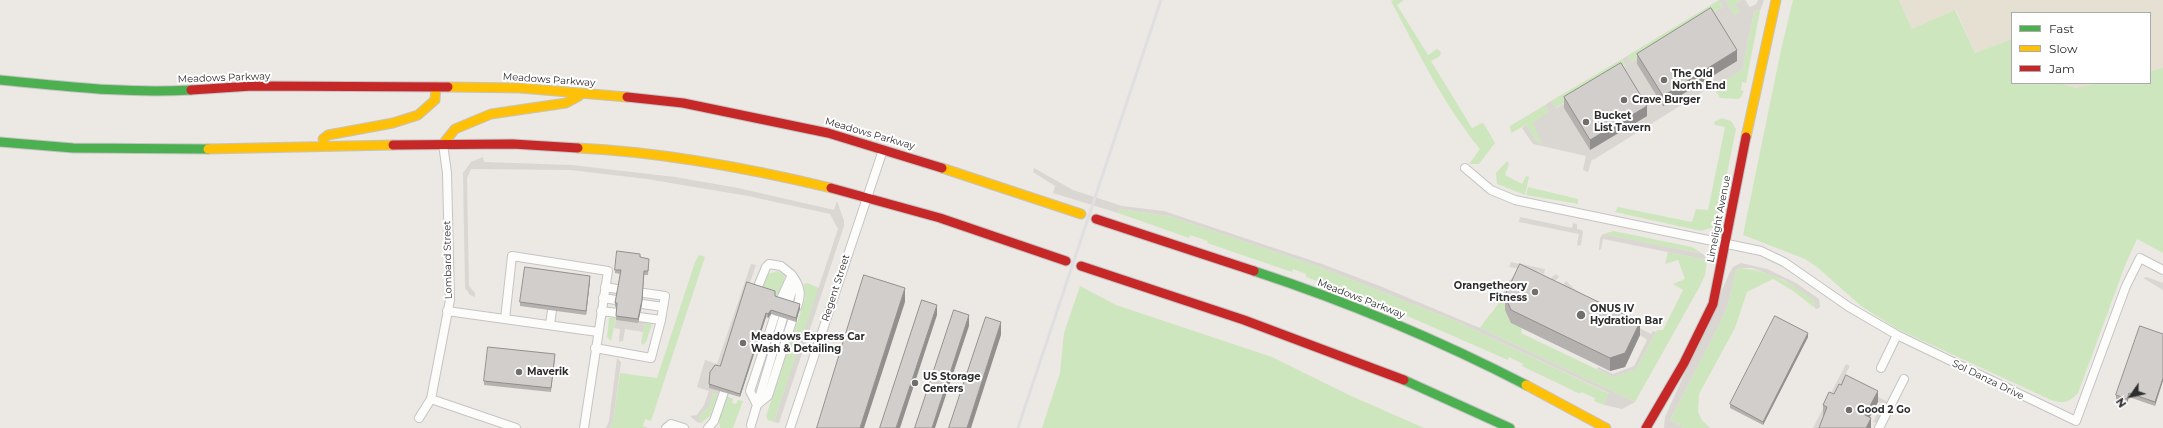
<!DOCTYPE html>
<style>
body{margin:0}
#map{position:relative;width:2163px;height:428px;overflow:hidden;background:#ece8e4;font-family:Montserrat,sans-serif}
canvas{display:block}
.legend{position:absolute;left:2011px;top:12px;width:140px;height:72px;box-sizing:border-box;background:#fff;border:1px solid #ababab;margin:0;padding:5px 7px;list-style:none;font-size:12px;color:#2e2e2e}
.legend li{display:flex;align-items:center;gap:8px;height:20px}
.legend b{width:20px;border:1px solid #ababab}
.north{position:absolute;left:2111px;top:376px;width:40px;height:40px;-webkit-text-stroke:3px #fff;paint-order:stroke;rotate:236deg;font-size:11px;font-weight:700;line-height:16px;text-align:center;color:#2e2e2e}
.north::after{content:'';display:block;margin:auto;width:14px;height:18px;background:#2e2e2e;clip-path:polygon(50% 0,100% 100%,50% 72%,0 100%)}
</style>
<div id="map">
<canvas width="2163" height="428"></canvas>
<ul class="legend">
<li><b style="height:5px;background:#4caf50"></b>Fast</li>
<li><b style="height:5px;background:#ffc107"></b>Slow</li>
<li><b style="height:5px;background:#c62828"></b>Jam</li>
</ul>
<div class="north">N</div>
</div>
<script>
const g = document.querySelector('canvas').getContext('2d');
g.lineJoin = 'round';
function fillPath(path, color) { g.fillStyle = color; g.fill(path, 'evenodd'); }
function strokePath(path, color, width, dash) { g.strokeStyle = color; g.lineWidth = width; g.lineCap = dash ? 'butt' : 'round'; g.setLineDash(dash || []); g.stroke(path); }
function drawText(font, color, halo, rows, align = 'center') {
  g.font = font + ' Montserrat,sans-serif'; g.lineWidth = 4; g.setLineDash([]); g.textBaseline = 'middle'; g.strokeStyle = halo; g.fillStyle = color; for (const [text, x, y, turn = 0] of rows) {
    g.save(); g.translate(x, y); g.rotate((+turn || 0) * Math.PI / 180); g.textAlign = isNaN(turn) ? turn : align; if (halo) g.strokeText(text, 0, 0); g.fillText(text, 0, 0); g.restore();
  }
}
const education = new Path2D(`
 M 1899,0 L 2163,0 L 2163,68 L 2150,71 L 2150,13 L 2012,13 L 2012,39 L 1975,53 L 1956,10 L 1912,29 Z
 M 2059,83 L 2099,83 L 2076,89 Z`);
const green = new Path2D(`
 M 1394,0 L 1404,0 L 1397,5 L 1428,55 L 1437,49 L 1441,52 L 1440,56 L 1431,61 L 1472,128 L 1482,123 L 1484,124 L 1495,143 L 1479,164 L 1469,164 L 1480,149 C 1444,105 1418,52 1391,1 Z
 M 1719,0 L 1723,7 L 1631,62 L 1627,56 Z
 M 1725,0 L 1742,0 L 1735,4 L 1740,12 L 1735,15 Z
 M 1793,0 L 1899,0 L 1912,29 L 1955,10 L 1975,53 L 2012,39 L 2012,83 L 2059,83 L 2076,88 L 2099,83 L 2150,83 L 2150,71 L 2163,68 L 2163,253 L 2137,239 L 2126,263 L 2078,393 C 2069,403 2063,404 2051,400 L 1897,329 L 1861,306 L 1817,267 L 1805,259 L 1743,235 L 1781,50 Z
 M 1757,10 L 1760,11 L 1746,83 L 1742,82 L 1741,90 L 1744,91 L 1741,97 L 1738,99 L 1720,98 L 1714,88 L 1718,85 L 1725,86 L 1722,82 L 1742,70 L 1754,12 Z
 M 1622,59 L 1626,66 L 1555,108 L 1551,101 Z
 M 1545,105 L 1549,112 L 1542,144 L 1536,141 L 1526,125 L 1511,133 L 1510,126 Z
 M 1722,118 L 1731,121 L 1736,129 L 1719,213 L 1714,227 L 1701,231 L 1615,212 L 1618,207 L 1692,222 L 1696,209 L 1708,210 L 1725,127 L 1715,125 L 1714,122 Z
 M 1507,161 L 1509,164 L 1505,175 L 1522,184 L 1526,176 L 1529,177 L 1525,195 L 1497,184 L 1496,173 Z
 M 1528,187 L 1578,199 L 1578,204 L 1526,195 Z
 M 1119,209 L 1169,216 L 1320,267 L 1456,321 L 1610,394 L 1604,405 L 1594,401 L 1595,398 L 1581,392 L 1580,394 L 1522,366 L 1523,364 L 1509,357 L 1508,360 L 1405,315 L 1406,312 L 1393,307 L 1392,309 L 1306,277 L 1306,274 L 1293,269 L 1292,272 L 1207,243 L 1208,241 L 1190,235 L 1189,238 L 1118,213 Z
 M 1613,231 L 1692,247 L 1703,254 L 1603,234 Z
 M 1668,252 L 1707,260 L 1705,275 L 1700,286 L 1635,402 L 1480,328 C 1488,315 1496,310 1502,296 L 1505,297 L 1522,329 L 1521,333 L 1613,377 L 1636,369 L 1657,330 L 1663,330 L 1683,290 L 1673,284 L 1685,279 L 1678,260 L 1665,264 Z
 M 699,255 L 705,257 L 651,421 L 645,419 L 643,426 L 648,428 L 610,428 L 613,421 L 620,373 L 657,378 L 695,262 Z
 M 1740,268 C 1770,271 1790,282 1814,300 L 1815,308 L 1793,291 L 1773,279 L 1747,292 L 1735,328 L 1699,394 L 1698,412 L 1702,420 L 1710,428 L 1684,428 L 1670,420 L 1721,321 L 1728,305 L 1736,270 Z
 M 778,271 L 785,276 L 784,284 L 775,299 L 762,291 L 768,274 Z
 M 807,283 L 819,288 L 774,422 L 768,420 L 766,416 L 805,299 L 804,284 Z
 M 1080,286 L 1116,305 L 1272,357 L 1349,395 L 1424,428 L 1042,428 L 1060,373 L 1064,333 Z
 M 609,318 L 616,318 L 611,341 L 607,337 Z
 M 645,321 L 650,322 L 652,325 L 646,342 L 643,345 L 641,343 Z
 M 713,393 L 718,394 L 710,416 L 701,423 L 699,417 L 709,407 Z
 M 727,396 L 733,399 L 732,403 L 736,404 L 738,400 L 743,401 L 733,428 L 720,428 L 719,420 Z`);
const plaza = new Path2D(`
 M 1719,0 L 1725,0 L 1735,15 L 1740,12 L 1735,4 L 1742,0 L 1745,0 L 1750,7 L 1756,4 L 1758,0 L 1764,0 L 1760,11 L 1757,10 L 1754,12 L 1742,70 L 1723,82 L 1725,86 L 1720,89 L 1718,86 L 1714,88 L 1712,86 L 1593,160 L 1592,159 L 1588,172 L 1583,170 L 1586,156 L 1533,144 L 1522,128 L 1526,125 L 1536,141 L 1542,144 L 1533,123 L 1549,112 L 1545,105 L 1551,101 L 1556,108 L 1626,66 L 1622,59 L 1627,56 L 1631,62 L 1675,36 L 1723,7 Z
 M 483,157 L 484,162 L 572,165 L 675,177 L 738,188 L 834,210 L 837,201 L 844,221 L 844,226 L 779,423 L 774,422 L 838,229 L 830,214 L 748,196 L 647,179 L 570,170 L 471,169 L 467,178 L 469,286 L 475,293 L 475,297 L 470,295 L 465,288 L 463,173 L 471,162 Z
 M 1034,168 L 1073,190 L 1122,206 L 1164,211 L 1322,264 L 1380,286 L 1480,328 L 1635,402 L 1622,409 L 1604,405 L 1609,393 L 1456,321 L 1320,267 L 1169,216 L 1119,209 L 1118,213 L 1053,193 L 1055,186 L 1033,172 Z
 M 1520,217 L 1572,228 L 1573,223 L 1577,224 L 1577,229 L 1582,230 L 1583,232 L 1581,245 L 1578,246 L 1577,244 L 1579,234 L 1519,222 Z
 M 1603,234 L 1703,254 L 1707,260 L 1603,239 L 1601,249 L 1599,250 L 1600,238 Z
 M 1511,262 L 1545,269 L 1544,274 L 1529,270 L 1550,279 L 1556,274 L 1559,277 L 1553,282 L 1563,285 L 1566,281 L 1584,298 L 1651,334 L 1653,331 L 1656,332 L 1636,369 L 1613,377 L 1597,369 L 1598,367 L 1613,374 L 1634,366 L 1647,340 L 1640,335 L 1502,296 L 1508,282 L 1521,269 L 1509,267 Z
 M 1741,263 L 1767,269 L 1796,283 L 1819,299 L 1820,307 L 1817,309 L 1815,308 L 1814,300 L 1784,280 L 1752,268 L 1740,268 L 1736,270 L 1728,305 L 1721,321 L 1670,420 L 1684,428 L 1664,428 L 1665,417 L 1730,272 L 1733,267 Z
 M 751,264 L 756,265 L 720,370 L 710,381 L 709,387 L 719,391 L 718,394 L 713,393 L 709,407 L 699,417 L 701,423 L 697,422 L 690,416 L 697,415 L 704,405 L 709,391 L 697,387 L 705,360 L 717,364 Z
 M 2147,277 L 2163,283 L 2163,290 L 2143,278 Z
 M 616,320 L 638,322 L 638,320 L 645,321 L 643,332 L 625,329 L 623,341 L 619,342 L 620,329 L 614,328 Z
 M 617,358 L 621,362 L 613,421 L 610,428 L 606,428 L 609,421 Z
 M 1846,364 L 1850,366 L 1843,379 L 1888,402 L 1877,423 L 1873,422 L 1882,404 L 1846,385 L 1823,415 L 1827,418 L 1822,428 L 1813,428 Z`);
const lane = new Path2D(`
 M 1465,168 L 1491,190 L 1515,200 L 1761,251 L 1784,262 L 1849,307 L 1897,335 L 2076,421 L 2126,286 L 2140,258 L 2163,270
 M 792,275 C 800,286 802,293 797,307
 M 605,287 L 617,289
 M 757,289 L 766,267 L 769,264 L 781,266 L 791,274 L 792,291 L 788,304
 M 603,298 L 616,300
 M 780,301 L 790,279
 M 642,304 L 663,307
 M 447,311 L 598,332
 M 601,311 L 617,313
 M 639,317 L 661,320
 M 505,319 L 512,256 L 608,271 L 584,428
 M 550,325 L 552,310
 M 595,348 L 651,358 L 661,320 L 665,296 L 644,293
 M 1881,368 L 1897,335
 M 431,399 L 516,428
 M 757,405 L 750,391 L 775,315
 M 757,405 L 768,396 L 792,321
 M 419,418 L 431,399 L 450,300 L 447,173 L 443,144
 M 751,425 L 783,318
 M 666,428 L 671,424 L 684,428
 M 708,428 L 714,421 L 724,392
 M 790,428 L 883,150
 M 1879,428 L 1904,379`);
const fast = new Path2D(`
 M 0,80 C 63,86 128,94 191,90
 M 0,142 L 73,148 L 208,149
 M 1254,271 C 1348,302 1439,340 1526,385
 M 1404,380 L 1510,428`);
const slow = new Path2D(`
 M 448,87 L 520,88 L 627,97
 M 1746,137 L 1776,0
 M 323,139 L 328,135 L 393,123 L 418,115 L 435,100 L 436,87
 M 443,144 L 455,129 L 491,114 L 566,103 L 579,96
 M 578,148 C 663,152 748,168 831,188
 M 208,149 L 393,145
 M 942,168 L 1081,214
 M 1526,385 L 1606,428`);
const jam = new Path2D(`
 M 191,90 L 252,86 L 448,87
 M 627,97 L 683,103 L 828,133 L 942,168
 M 393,145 L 513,144 L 578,148
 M 831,188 L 940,218 L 1066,261
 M 1096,219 L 1254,271
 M 1081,266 L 1244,320 L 1404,380
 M 1646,428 L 1684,363 L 1713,304 L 1746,137`);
const rail = new Path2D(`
 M 1018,428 L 1161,0`);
const wall = new Path2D(`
 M 1637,54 L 1737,61 L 1663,106 L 1637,64 Z
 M 1564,97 L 1647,116 L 1590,150 L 1564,108 Z
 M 640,257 L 649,263 L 648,275 L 644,275 L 642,304 L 638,323 L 616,320 L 617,307 L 615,307 L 615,303 L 620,274 L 615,273 L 615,270 Z
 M 590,280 L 586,315 L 520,306 L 520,302 Z
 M 775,296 L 800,308 L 796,322 L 771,314 L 768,318 L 766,317 L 740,397 L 709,388 L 709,384 L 720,366 Z
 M 1505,296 L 1640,335 L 1625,367 L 1610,371 L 1511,323 L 1505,310 Z
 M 2163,334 L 2155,406 L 2129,397 L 2127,403 L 2116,399 L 2116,395 Z
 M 1808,337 L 1763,425 L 1730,408 L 1730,404 Z
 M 555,358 L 551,392 L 484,385 L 484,381 Z
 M 1834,394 L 1878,402 L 1870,417 L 1871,428 L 1823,416 L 1823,405 Z`);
const shadedWall = new Path2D(`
 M 1737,50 L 1737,61 L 1663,106 L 1663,96 Z
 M 1647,106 L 1647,116 L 1590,150 L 1590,140 Z
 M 644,271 L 642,304 L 638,323 L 638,319 Z
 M 590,276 L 590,280 L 586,315 L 586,311 Z
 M 905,288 L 905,302 L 864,428 L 860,428 Z
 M 800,304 L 800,308 L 796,322 L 796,318 Z
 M 937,305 L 937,315 L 900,428 L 896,428 Z
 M 771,310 L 771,314 L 768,318 L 768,314 Z
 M 766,313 L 766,317 L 740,397 L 740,394 Z
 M 969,315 L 969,326 L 935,428 L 932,428 Z
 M 1001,322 L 1001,335 L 971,428 L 967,428 Z
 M 1640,322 L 1640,335 L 1625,367 L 1610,371 L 1610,358 Z
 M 1808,333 L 1808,337 L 1763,425 L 1763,422 Z
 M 2163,378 L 2163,381 L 2155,406 L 2155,402 Z
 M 1878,391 L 1878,402 L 1865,425 L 1865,415 Z
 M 2129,393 L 2129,397 L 2127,403 L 2127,399 Z
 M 1871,418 L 1871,428 L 1866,428 Z`);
const building = new Path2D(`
 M 1711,8 L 1737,50 L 1663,96 L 1637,54 Z
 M 1621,63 L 1647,106 L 1590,140 L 1564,97 Z
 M 617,251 L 640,254 L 640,257 L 649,259 L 648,271 L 644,271 L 642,300 L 638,319 L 616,316 L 617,303 L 615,303 L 621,270 L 615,270 Z
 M 1520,264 L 1640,322 L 1625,353 L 1610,358 L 1511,310 L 1505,296 Z
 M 525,267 L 590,276 L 586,311 L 520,302 Z
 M 864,275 L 905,288 L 860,428 L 817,428 Z
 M 747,282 L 775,291 L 775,296 L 800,304 L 796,318 L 771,310 L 768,314 L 766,313 L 740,394 L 709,384 L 710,372 L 715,365 L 720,366 Z
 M 922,300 L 937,305 L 896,428 L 880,428 Z
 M 954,310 L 969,315 L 932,428 L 915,428 Z
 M 1775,316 L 1808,333 L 1763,422 L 1730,404 Z
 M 986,317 L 1001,322 L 967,428 L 949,428 Z
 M 2140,326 L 2163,334 L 2163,378 L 2155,402 L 2129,393 L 2127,399 L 2116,395 Z
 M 488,347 L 555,354 L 551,388 L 484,381 Z
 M 1846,375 L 1878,391 L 1865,415 L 1871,418 L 1866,428 L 1819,428 L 1827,407 L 1823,405 L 1829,392 L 1834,394 L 1839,384 L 1841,385 Z`);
const markers = [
 [1664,80,4,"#706f6e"],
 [1624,100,4,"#706f6e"],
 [1586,122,4,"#706f6e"],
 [1535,292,4,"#706f6e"],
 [1581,315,5,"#706f6e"],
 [743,343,4,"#706f6e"],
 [519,372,4,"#706f6e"],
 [915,383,4,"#706f6e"],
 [1849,410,4,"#706f6e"]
];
const poiNames = [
 ["The Old",1672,74],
 ["North End",1672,86],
 ["Crave Burger",1632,100],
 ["Bucket",1594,116],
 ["List Tavern",1594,128],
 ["Orangetheory",1527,286,"right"],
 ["Fitness",1527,298,"right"],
 ["ONUS IV",1590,309],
 ["Hydration Bar",1590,321],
 ["Meadows Express Car",751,337],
 ["Wash & Detailing",751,349],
 ["Maverik",527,372],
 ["US Storage",923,377],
 ["Centers",923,389],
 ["Good 2 Go",1857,410]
];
const streetNames = [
 ["Meadows Parkway",224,78,-2],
 ["Meadows Parkway",549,80,4],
 ["Meadows Parkway",870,134,16],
 ["Limelight Avenue",1719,219,-79],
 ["Lombard Street",448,260,-91],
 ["Regent Street",836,288,-72],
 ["Meadows Parkway",1361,299,21],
 ["Sol Danza Drive",1988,380,26]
];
fillPath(education, '#e6e0d3');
fillPath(green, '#cee6be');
fillPath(plaza, '#dad6d2');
strokePath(lane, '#c5c4c5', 10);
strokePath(fast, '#c5c4c5', 11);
strokePath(slow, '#c5c4c5', 11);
strokePath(jam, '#c5c4c5', 11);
strokePath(lane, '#fcfcfb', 8);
strokePath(fast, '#4caf50', 9);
strokePath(slow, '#ffc107', 9);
strokePath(jam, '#c62828', 9);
strokePath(rail, '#dfdfe1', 3);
fillPath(wall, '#b4b1af');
fillPath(shadedWall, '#92908e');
fillPath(building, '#d1cecb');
strokePath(building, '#92908e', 1);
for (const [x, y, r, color] of markers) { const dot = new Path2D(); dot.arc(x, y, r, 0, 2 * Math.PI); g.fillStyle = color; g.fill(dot); strokePath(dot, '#fff', 1.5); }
drawText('bold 10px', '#2e2e2e', '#fff', poiNames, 'left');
drawText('10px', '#2e2e2e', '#fff', streetNames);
</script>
